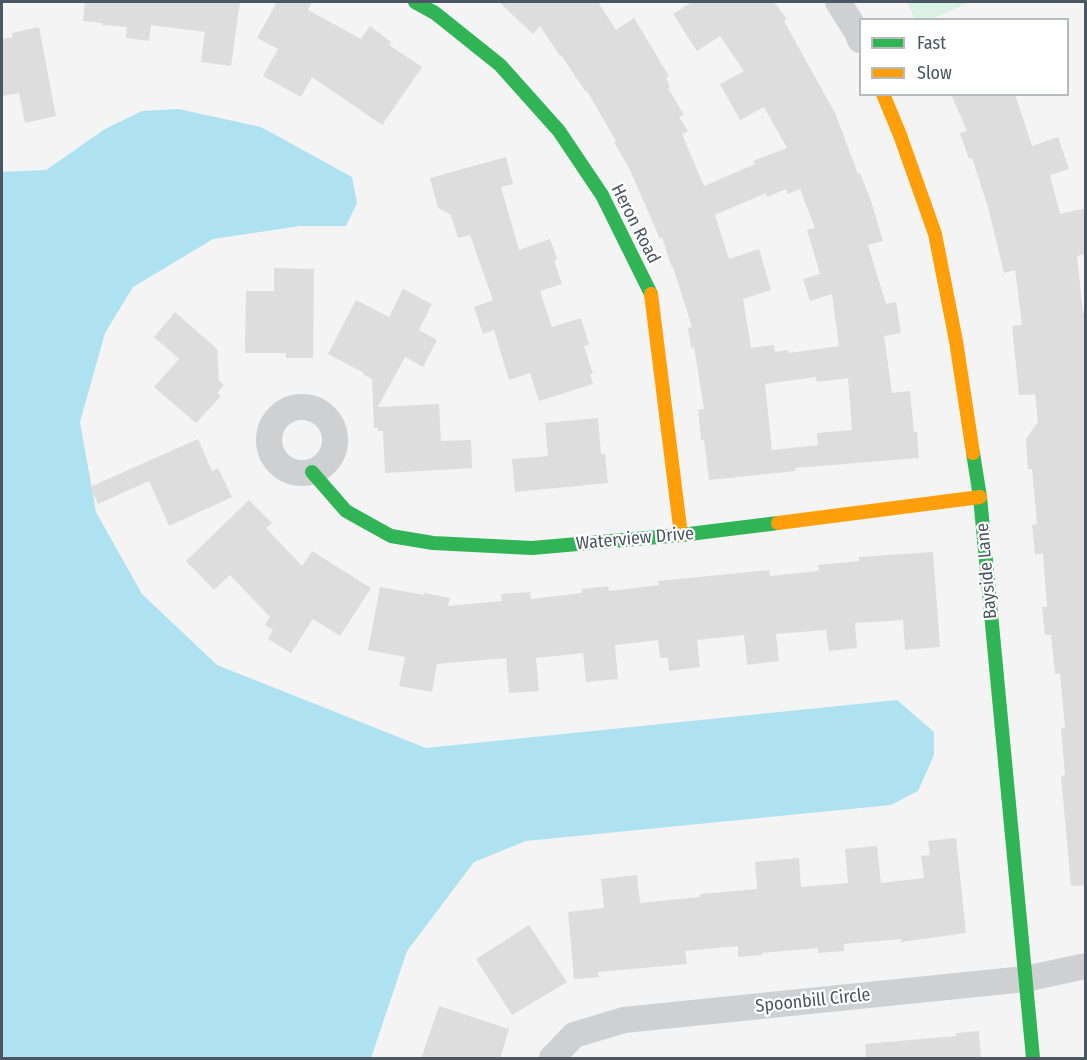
<!DOCTYPE html>
<style>
body{margin:0}
#map{position:relative;width:1087px;height:1060px;overflow:hidden;background:#f4f4f4;font-family:"Fira Sans Condensed",sans-serif}
canvas{display:block}
.frame{position:absolute;inset:0;border:3px solid #4a5661;pointer-events:none}
.legend{position:absolute;left:859px;top:18px;width:210px;height:78px;box-sizing:border-box;background:#fff;border:2px solid #b7bbc0;margin:0;padding:8px 10px;list-style:none;font-size:18px;color:#4a5661}
.legend li{display:flex;align-items:center;gap:12px;height:30px}
.legend b{width:30px;border:2px solid #b7bbc0}
</style>
<div id="map">
<canvas width="1087" height="1060"></canvas>
<div class="frame"></div>
<ul class="legend">
<li><b style="height:8px;background:#30b455"></b>Fast</li>
<li><b style="height:8px;background:#ff9f0a"></b>Slow</li>
</ul>
</div>
<script>
const g = document.querySelector('canvas').getContext('2d');
g.lineJoin = 'round';
function fillPath(path, color) { g.fillStyle = color; g.fill(path, 'evenodd'); }
function strokePath(path, color, width, dash) { g.strokeStyle = color; g.lineWidth = width; g.lineCap = dash ? 'butt' : 'round'; g.setLineDash(dash || []); g.stroke(path); }
function drawText(font, color, halo, rows, align = 'center') {
  g.font = font + ' "Fira Sans Condensed",sans-serif'; g.lineWidth = 4.5; g.setLineDash([]); g.textBaseline = 'middle'; g.strokeStyle = halo; g.fillStyle = color; for (const [text, x, y, turn = 0] of rows) {
    g.save(); g.translate(x, y); g.rotate((+turn || 0) * Math.PI / 180); g.textAlign = isNaN(turn) ? turn : align; if (halo) g.strokeText(text, 0, 0); g.fillText(text, 0, 0); g.restore();
  }
}
const green = new Path2D(`
 M 907,2 L 970,2 L 932,19 L 915,19 Z`);
const water = new Path2D(`
 M 178,109 L 261,127 L 352,177 L 357,203 L 346,226 L 300,226 L 213,239 L 133,287 L 105,333 L 80,422 L 96,512 L 142,594 L 217,665 L 426,748 L 897,700 L 934,732 L 934,755 L 918,791 L 891,805 L 526,841 L 474,862 L 407,951 L 371,1058 L 2,1058 L 2,172 L 46,170 L 105,129 L 142,111 Z`);
const building = new Path2D(`
 M 85,2 L 240,2 L 231,66 L 201,62 L 205,32 L 151,25 L 149,41 L 126,38 L 127,27 L 102,25 L 102,23 L 83,21 Z
 M 277,2 L 312,2 L 308,10 L 361,39 L 370,26 L 391,42 L 389,45 L 422,67 L 382,125 L 312,77 L 301,97 L 263,76 L 278,49 L 257,38 Z
 M 499,2 L 598,2 L 616,30 L 634,18 L 669,76 L 666,78 L 670,87 L 668,88 L 684,115 L 679,117 L 688,131 L 682,134 L 704,186 L 755,164 L 753,161 L 787,148 L 764,107 L 740,120 L 720,84 L 744,71 L 720,36 L 697,51 L 673,14 L 692,2 L 774,2 L 787,19 L 784,21 L 835,113 L 858,174 L 860,173 L 871,201 L 883,241 L 868,245 L 886,304 L 896,302 L 901,333 L 884,336 L 892,393 L 910,391 L 914,432 L 917,432 L 919,458 L 795,468 L 796,471 L 709,480 L 704,440 L 701,440 L 698,410 L 704,409 L 694,347 L 691,348 L 688,328 L 692,327 L 673,267 L 672,268 L 662,237 L 660,239 L 630,170 L 614,142 L 616,141 L 587,91 L 586,92 L 561,55 L 560,56 L 540,26 L 533,34 ZM 786,189 L 788,194 L 800,189 L 815,228 L 807,230 L 820,274 L 803,279 L 810,301 L 832,294 L 839,346 L 789,353 L 788,350 L 775,352 L 774,345 L 751,348 L 743,299 L 771,290 L 759,249 L 729,259 L 715,215 L 766,193 L 767,197 ZM 816,377 L 817,382 L 848,378 L 852,430 L 817,433 L 818,445 L 772,450 L 765,384 Z
 M 39,27 L 56,116 L 25,123 L 19,93 L 2,96 L 2,39 L 13,37 L 12,33 Z
 M 951,94 L 1015,94 L 1032,146 L 1058,137 L 1069,169 L 1050,175 L 1060,214 L 1086,208 L 1086,254 L 1077,256 L 1083,313 L 1086,312 L 1086,885 L 1071,886 L 1061,776 L 1065,775 L 1061,728 L 1065,728 L 1060,674 L 1055,674 L 1051,635 L 1045,635 L 1042,607 L 1047,607 L 1043,554 L 1035,554 L 1032,525 L 1037,524 L 1032,469 L 1028,469 L 1026,439 L 1038,422 L 1035,394 L 1019,395 L 1012,326 L 1022,325 L 1015,270 L 1004,273 L 988,207 L 972,158 L 969,159 L 960,133 L 967,131 Z
 M 506,157 L 513,184 L 501,187 L 519,250 L 550,239 L 557,259 L 554,260 L 562,284 L 540,291 L 552,327 L 581,318 L 589,345 L 584,346 L 593,374 L 590,374 L 593,384 L 539,401 L 530,373 L 509,380 L 494,330 L 483,334 L 474,307 L 493,300 L 470,235 L 458,238 L 451,215 L 438,208 L 430,178 Z
 M 274,268 L 314,269 L 313,358 L 286,358 L 286,353 L 245,353 L 246,291 L 274,291 Z
 M 403,289 L 432,304 L 419,330 L 437,340 L 423,367 L 405,357 L 378,407 L 439,404 L 441,441 L 471,440 L 472,468 L 385,473 L 383,431 L 378,431 L 378,428 L 374,428 L 372,379 L 364,375 L 364,373 L 328,354 L 356,300 L 389,317 Z
 M 175,312 L 217,349 L 219,380 L 224,385 L 217,393 L 221,396 L 196,423 L 154,387 L 179,359 L 154,337 Z
 M 598,418 L 601,454 L 605,454 L 608,483 L 515,492 L 512,459 L 548,456 L 545,423 Z
 M 198,439 L 212,471 L 218,468 L 232,497 L 169,526 L 149,481 L 98,504 L 90,487 Z
 M 249,500 L 272,523 L 266,528 L 302,566 L 312,551 L 371,588 L 340,636 L 313,619 L 291,653 L 268,639 L 273,630 L 265,625 L 270,617 L 230,575 L 214,590 L 186,561 Z
 M 933,552 L 940,647 L 905,650 L 903,620 L 855,623 L 857,648 L 829,651 L 826,630 L 776,634 L 779,661 L 747,665 L 744,635 L 697,640 L 700,667 L 669,671 L 668,658 L 660,658 L 658,640 L 615,645 L 618,679 L 586,682 L 583,653 L 536,658 L 539,691 L 509,693 L 506,658 L 437,664 L 432,692 L 399,686 L 405,657 L 368,650 L 380,587 L 424,595 L 424,593 L 450,598 L 448,606 L 502,601 L 501,594 L 530,592 L 531,599 L 582,593 L 582,589 L 608,586 L 609,591 L 659,585 L 658,581 L 769,570 L 770,576 L 819,571 L 818,565 L 859,561 L 859,557 Z
 M 956,838 L 966,933 L 901,942 L 901,939 L 844,944 L 844,951 L 818,953 L 818,948 L 762,953 L 762,955 L 738,957 L 738,946 L 685,951 L 687,964 L 598,972 L 599,977 L 574,979 L 568,912 L 604,908 L 601,879 L 637,875 L 640,903 L 700,897 L 700,894 L 757,889 L 755,862 L 799,858 L 801,887 L 848,883 L 845,849 L 877,846 L 881,883 L 924,878 L 921,856 L 930,855 L 928,841 Z
 M 529,925 L 567,982 L 512,1015 L 476,959 Z
 M 439,1006 L 509,1029 L 500,1059 L 421,1059 Z
 M 979,1031 L 981,1059 L 866,1059 L 865,1044 L 956,1036 L 956,1033 Z`);
const street = new Path2D(`
 M 838,2 L 857,32 L 860,40
 M269 440a33 33 0 1 1 66 0a33 33 0 1 1-66 0Z
 M 552,1058 L 574,1035 L 624,1020 L 1025,979 L 1086,966`);
const fast = new Path2D(`
 M 415,2 L 435,13 L 500,65 L 559,131 L 602,195 L 651,294
 M 973,453 L 980,497 L 1033,1058
 M 312,472 L 346,511 L 391,536 L 433,543 L 532,548 L 681,535 L 778,523`);
const slow = new Path2D(`
 M 883,94 L 900,135 L 935,234 L 956,341 L 973,453
 M 651,294 L 681,535
 M 778,523 L 980,497`);
const streetNames = [
 ["Heron Road",635,224,63],
 ["Waterview Drive",635,539,-5],
 ["Bayside Lane",987,571,-95],
 ["Spoonbill Circle",813,1001,-6]
];
fillPath(green, '#d9f2e3');
fillPath(water, '#aee2f0');
fillPath(building, '#ddddde');
strokePath(street, '#ced0d2', 26);
strokePath(fast, '#30b455', 14);
strokePath(slow, '#ff9f0a', 14);
drawText('18px', '#4a5661', '#fff', streetNames);
</script>
